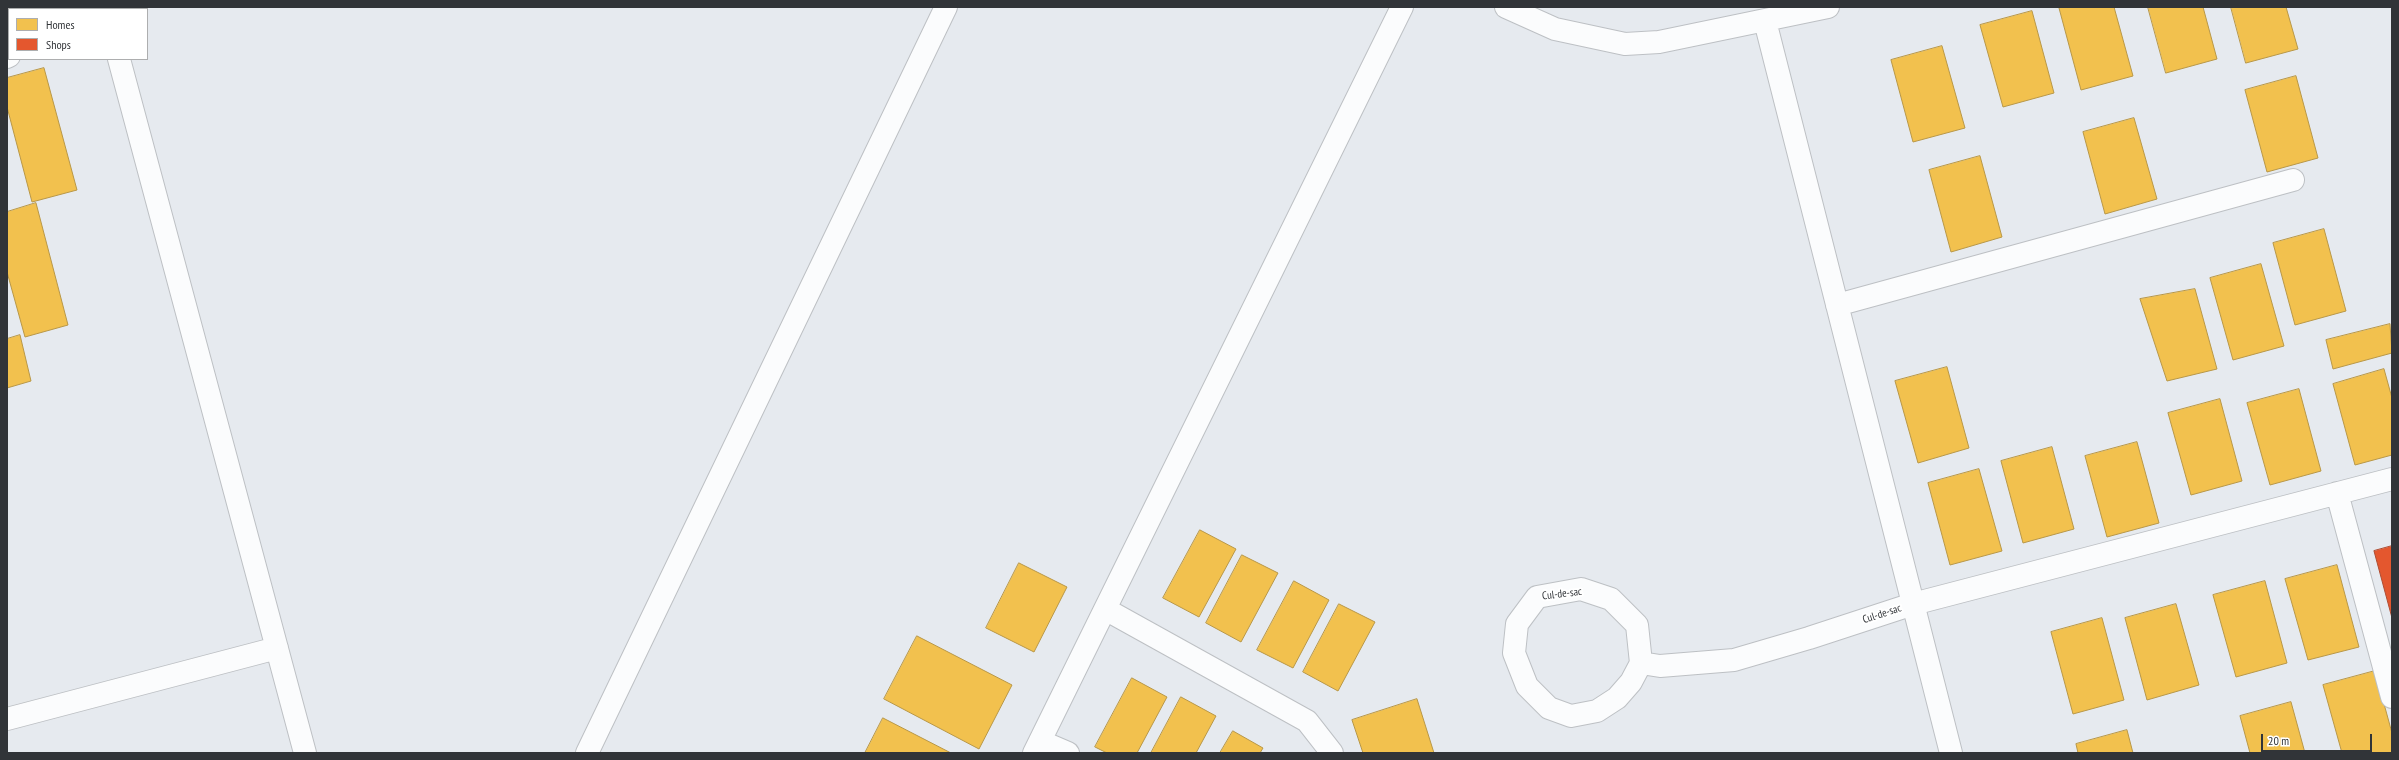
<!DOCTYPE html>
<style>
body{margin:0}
#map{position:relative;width:2399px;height:760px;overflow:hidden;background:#e6eaef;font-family:"PT Sans Narrow",sans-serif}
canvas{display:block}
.frame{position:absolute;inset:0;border:8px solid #313438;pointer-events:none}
.legend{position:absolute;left:8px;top:8px;width:140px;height:52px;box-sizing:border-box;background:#fff;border:1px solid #adaeaf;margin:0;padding:5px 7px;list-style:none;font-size:12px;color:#313438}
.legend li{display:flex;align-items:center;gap:8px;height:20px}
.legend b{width:20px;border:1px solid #adaeaf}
.scale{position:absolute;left:2261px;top:734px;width:111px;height:18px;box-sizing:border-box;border:2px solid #313438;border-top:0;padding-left:5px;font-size:12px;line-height:14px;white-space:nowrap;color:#313438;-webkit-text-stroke:3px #fff;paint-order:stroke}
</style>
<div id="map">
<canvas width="2399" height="760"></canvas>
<div class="frame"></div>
<ul class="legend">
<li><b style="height:11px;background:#f2c14e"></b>Homes</li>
<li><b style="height:11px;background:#e4572e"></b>Shops</li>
</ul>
<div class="scale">20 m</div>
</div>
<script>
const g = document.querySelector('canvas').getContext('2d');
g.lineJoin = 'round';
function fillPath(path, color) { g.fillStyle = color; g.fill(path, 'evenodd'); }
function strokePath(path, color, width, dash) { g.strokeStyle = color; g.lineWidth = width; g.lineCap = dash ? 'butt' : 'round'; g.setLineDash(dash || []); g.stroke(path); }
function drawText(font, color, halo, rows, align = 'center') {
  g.font = font + ' "PT Sans Narrow",sans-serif'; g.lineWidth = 4; g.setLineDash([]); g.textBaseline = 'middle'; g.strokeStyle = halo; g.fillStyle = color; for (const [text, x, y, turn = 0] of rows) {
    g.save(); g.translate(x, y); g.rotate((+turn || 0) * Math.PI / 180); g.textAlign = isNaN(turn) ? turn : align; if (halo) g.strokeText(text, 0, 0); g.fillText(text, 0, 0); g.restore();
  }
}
const homes = new Path2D(`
 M 2063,7 L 2114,7 L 2133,76 L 2081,90 L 2059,8 Z
 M 2148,7 L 2203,7 L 2217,59 L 2166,73 Z
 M 2231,7 L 2286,7 L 2298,49 L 2246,63 Z
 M 2032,11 L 2054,93 L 2003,107 L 1980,25 Z
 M 1942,46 L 1965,128 L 1913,142 L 1891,60 Z
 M 44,68 L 77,190 L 32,202 L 7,107 L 7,78 Z
 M 2296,76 L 2318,158 L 2267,172 L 2245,90 Z
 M 2134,118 L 2157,199 L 2105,214 L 2083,132 Z
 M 1980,156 L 2002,237 L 1951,252 L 1929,170 Z
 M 36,203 L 68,325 L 25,337 L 7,272 L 7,212 Z
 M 2324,229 L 2346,311 L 2295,325 L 2273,243 Z
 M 2261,264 L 2284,346 L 2233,360 L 2210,278 Z
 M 2195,289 L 2217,369 L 2167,381 L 2140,299 Z
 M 2390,324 L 2392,353 L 2333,369 L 2326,340 Z
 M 20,335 L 31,381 L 7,388 L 7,339 Z
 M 1947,367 L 1969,448 L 1918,463 L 1895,381 Z
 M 2384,369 L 2392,398 L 2392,455 L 2355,465 L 2333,384 Z
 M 2299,389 L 2321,471 L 2270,485 L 2247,403 Z
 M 2220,399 L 2242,481 L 2191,495 L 2168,413 Z
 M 2137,442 L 2159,523 L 2107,537 L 2085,456 Z
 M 2052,447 L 2074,529 L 2023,543 L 2001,461 Z
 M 1979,469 L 2002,551 L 1950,565 L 1928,483 Z
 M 1200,530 L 1236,549 L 1199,617 L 1163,598 Z
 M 1242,555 L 1278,573 L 1241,642 L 1206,623 Z
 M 1019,563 L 1067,587 L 1034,652 L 986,628 Z
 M 2337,565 L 2359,647 L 2308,660 L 2285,579 Z
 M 1294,581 L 1329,600 L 1293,668 L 1257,650 Z
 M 2265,581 L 2287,663 L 2236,677 L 2213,595 Z
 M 1339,604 L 1375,622 L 1338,691 L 1303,672 Z
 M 2176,604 L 2199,685 L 2147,700 L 2125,618 Z
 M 2102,618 L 2124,700 L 2073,714 L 2051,632 Z
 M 917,636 L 1012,685 L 979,749 L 884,699 Z
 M 2375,671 L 2392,733 L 2392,753 L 2342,753 L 2323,685 Z
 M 1132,678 L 1167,697 L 1137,753 L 1107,753 L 1095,747 Z
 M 1181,697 L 1216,716 L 1196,753 L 1151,753 Z
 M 1417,699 L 1434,753 L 1363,753 L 1352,720 Z
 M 2291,702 L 2305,753 L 2250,753 L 2240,716 Z
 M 883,718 L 951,753 L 865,753 Z
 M 2127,730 L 2133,753 L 2078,753 L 2076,744 Z
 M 1233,731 L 1263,748 L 1260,753 L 1220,753 Z`);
const shops = new Path2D(`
 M 2392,546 L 2392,618 L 2374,551 Z`);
const minor = new Path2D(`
 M 105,7 L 106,9
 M 1506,7 L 1555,29 L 1625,44 L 1659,42 L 1828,7
 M 1765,21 L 1951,753
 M 7,57 L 9,56
 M 119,59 L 305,753
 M 1837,305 L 2293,180
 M 2337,493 L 2392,697
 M 1105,609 L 1307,721 L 1332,753
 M 1641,663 L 1631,682 L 1617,698 L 1597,711 L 1571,716 L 1549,708 L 1527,686 L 1514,653 L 1517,624 L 1537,597 L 1581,589 L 1611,599 L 1637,625 L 1641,663 L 1660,666 L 1734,660 L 1809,638 L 1913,604 L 2392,479
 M 7,719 L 277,648
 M 1040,741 L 1068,753
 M 587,753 L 946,7
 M 1034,753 L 1402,7`);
const streetNames = [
 ["Cul-de-sac",1562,594,-7],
 ["Cul-de-sac",1882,614,-18]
];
fillPath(homes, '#f2c14e');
strokePath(homes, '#b89747', 1);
fillPath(shops, '#e4572e');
strokePath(shops, '#ae4c31', 1);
strokePath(minor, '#bdc0c4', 24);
strokePath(minor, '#fbfcfd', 22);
drawText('11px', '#313438', '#fff', streetNames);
</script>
